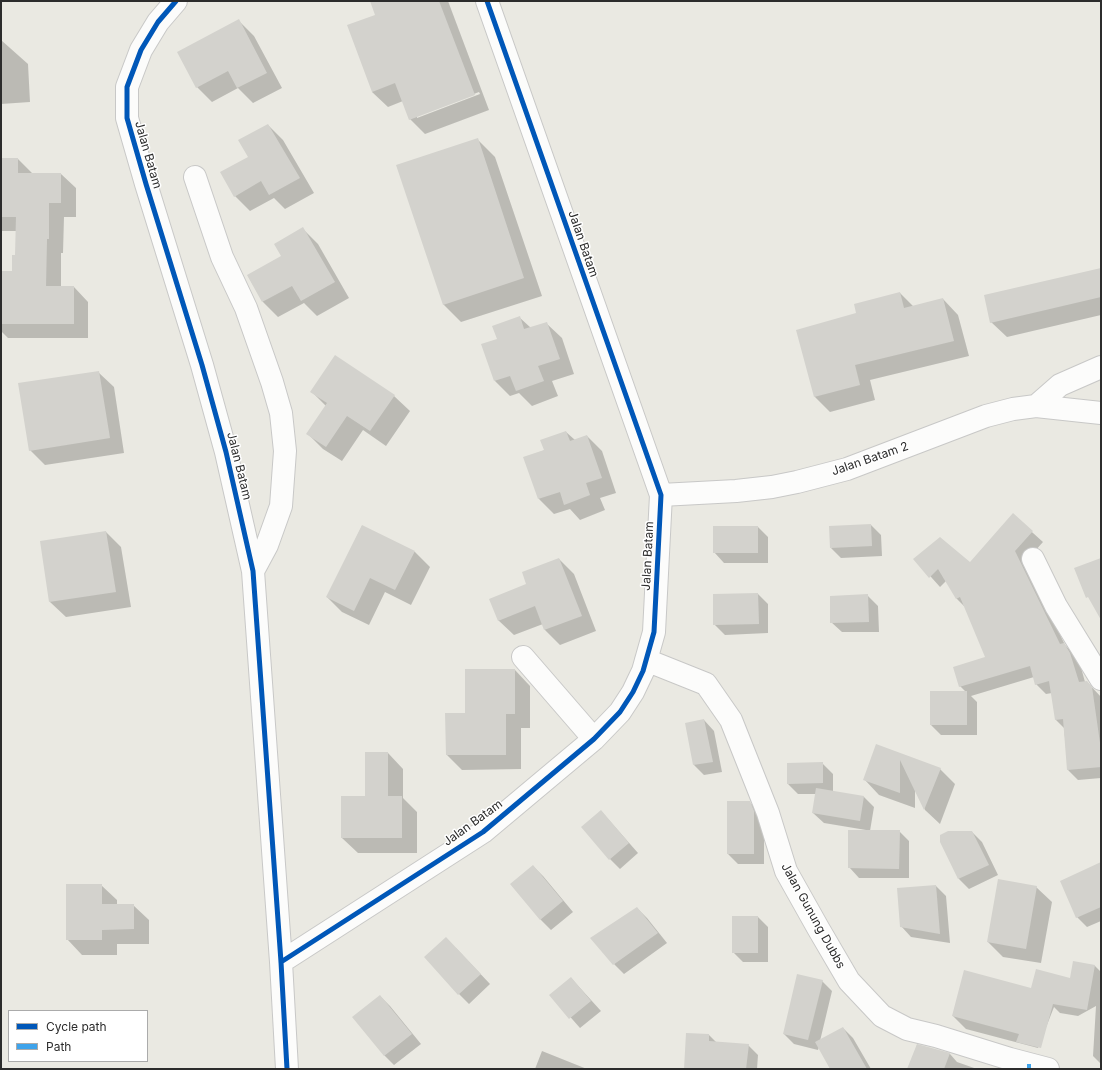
<!DOCTYPE html>
<style>
body{margin:0}
#map{position:relative;width:1102px;height:1070px;overflow:hidden;background:#eae9e2;font-family:Inter,sans-serif}
canvas{display:block}
.frame{position:absolute;inset:0;border:2px solid #2c2c2c;pointer-events:none}
.legend{position:absolute;left:8px;top:1010px;width:140px;height:52px;box-sizing:border-box;background:#fff;border:1px solid #ababab;margin:0;padding:5px 7px;list-style:none;font-size:12px;color:#2c2c2c}
.legend li{display:flex;align-items:center;gap:8px;height:20px}
.legend b{width:20px;border:1px solid #ababab}
</style>
<div id="map">
<canvas width="1102" height="1070"></canvas>
<div class="frame"></div>
<ul class="legend">
<li><b style="height:5px;background:#0057b8"></b>Cycle path</li>
<li><b style="height:5px;background:#3ea3eb"></b>Path</li>
</ul>
</div>
<script>
const g = document.querySelector('canvas').getContext('2d');
g.lineJoin = 'round';
function fillPath(path, color) { g.fillStyle = color; g.fill(path, 'evenodd'); }
function strokePath(path, color, width, dash) { g.strokeStyle = color; g.lineWidth = width; g.lineCap = dash ? 'butt' : 'round'; g.setLineDash(dash || []); g.stroke(path); }
function drawText(font, color, halo, rows, align = 'center') {
  g.font = font + ' Inter,sans-serif'; g.lineWidth = 3; g.setLineDash([]); g.textBaseline = 'middle'; g.strokeStyle = halo; g.fillStyle = color; for (const [text, x, y, turn = 0] of rows) {
    g.save(); g.translate(x, y); g.rotate((+turn || 0) * Math.PI / 180); g.textAlign = isNaN(turn) ? turn : align; if (halo) g.strokeText(text, 0, 0); g.fillText(text, 0, 0); g.restore();
  }
}
const shadow = new Path2D(`
 M 371,1 L 448,1 L 489,110 L 425,134 L 410,119 L 403,101 L 388,107 L 372,92 L 376,15 ZM 479,92 L 480,94 L 417,118 L 417,116 Z
 M 239,21 L 254,36 L 282,88 L 253,103 L 238,88 L 212,102 L 197,87 Z
 M 1,40 L 28,64 L 30,102 L 1,104 Z
 M 268,125 L 283,140 L 314,193 L 285,209 L 274,198 L 250,211 L 235,196 L 249,157 Z
 M 477,139 L 495,157 L 542,296 L 461,322 L 443,304 Z
 M 1,159 L 18,159 L 33,174 L 61,174 L 76,188 L 76,217 L 64,217 L 63,253 L 61,253 L 61,287 L 74,287 L 88,302 L 88,338 L 8,338 L 1,331 L 1,272 L 13,272 L 16,256 L 16,231 L 1,231 Z
 M 303,229 L 318,244 L 349,298 L 317,316 L 304,303 L 278,317 L 263,302 L 248,276 L 283,256 Z
 M 1101,269 L 1101,315 L 1007,337 L 991,322 Z
 M 900,293 L 914,307 L 943,299 L 958,315 L 969,356 L 870,380 L 875,400 L 830,412 L 815,397 L 797,331 L 857,314 Z
 M 519,317 L 531,328 L 546,323 L 562,338 L 574,374 L 552,381 L 558,396 L 532,406 L 519,393 L 510,396 L 495,381 L 498,339 Z
 M 98,372 L 114,387 L 124,453 L 45,465 L 30,450 Z
 M 312,392 L 394,396 L 410,411 L 386,446 L 363,430 L 342,461 L 323,449 L 308,434 L 326,406 Z
 M 566,432 L 575,440 L 587,436 L 602,451 L 616,493 L 600,498 L 605,510 L 580,520 L 570,509 L 554,514 L 539,499 L 525,458 L 545,450 Z
 M 1013,515 L 1043,542 L 1025,562 L 1065,645 L 1074,654 L 1080,664 L 1085,682 L 1087,682 L 1101,697 L 1101,778 L 1078,780 L 1068,770 L 1064,728 L 1056,720 L 1052,693 L 1046,694 L 1036,684 L 1034,677 L 971,696 L 977,702 L 977,735 L 941,735 L 931,725 L 966,692 L 960,686 L 987,658 L 966,608 L 957,599 L 946,581 L 940,587 L 915,559 L 970,563 Z
 M 871,525 L 881,535 L 882,556 L 841,558 L 831,548 Z
 M 362,526 L 415,552 L 430,567 L 411,605 L 385,592 L 369,625 L 342,612 L 327,597 Z
 M 758,527 L 768,537 L 768,563 L 724,563 L 714,552 Z
 M 106,532 L 121,547 L 131,607 L 66,617 L 50,602 L 41,542 Z
 M 559,559 L 574,574 L 596,631 L 560,645 L 545,630 L 543,624 L 514,635 L 498,620 L 528,585 Z
 M 758,594 L 768,604 L 768,633 L 725,635 L 714,624 Z
 M 868,596 L 878,606 L 879,632 L 842,632 L 831,622 Z
 M 515,670 L 530,686 L 530,728 L 521,728 L 521,769 L 462,770 L 447,755 L 466,714 Z
 M 704,720 L 714,731 L 722,772 L 704,775 L 694,765 L 686,724 Z
 M 877,746 L 940,769 L 955,784 L 940,824 L 925,810 L 915,788 L 915,808 L 879,795 L 864,779 Z
 M 388,753 L 403,769 L 403,798 L 417,812 L 417,853 L 358,853 L 342,838 L 366,797 Z
 M 822,763 L 833,774 L 833,792 L 864,797 L 874,807 L 870,831 L 899,831 L 909,841 L 909,878 L 859,878 L 849,867 L 866,830 L 824,823 L 813,813 L 817,794 L 798,794 L 788,784 Z
 M 749,802 L 760,812 L 764,822 L 764,864 L 738,864 L 728,854 Z
 M 601,811 L 638,853 L 620,869 L 610,859 Z
 M 972,832 L 982,842 L 998,875 L 969,889 L 959,879 L 941,842 Z
 M 1101,863 L 1101,921 L 1087,927 L 1077,917 Z
 M 533,866 L 543,876 L 573,912 L 551,930 L 541,920 L 511,884 Z
 M 101,885 L 117,900 L 117,905 L 133,905 L 149,920 L 149,944 L 117,944 L 117,955 L 82,955 L 67,939 Z
 M 936,886 L 946,896 L 950,943 L 911,937 L 901,926 Z
 M 1036,887 L 1052,902 L 1041,963 L 1003,957 L 988,942 Z
 M 637,908 L 647,918 L 667,943 L 624,974 L 614,964 Z
 M 758,917 L 768,927 L 768,962 L 743,962 L 733,952 Z
 M 456,948 L 490,984 L 469,1004 L 459,994 Z
 M 1074,962 L 1095,966 L 1101,972 L 1101,1064 L 1093,1056 L 1096,1006 L 1078,1016 L 1060,1013 L 1054,1007 L 1038,1048 L 966,1029 L 953,1016 L 1071,979 Z
 M 571,978 L 601,1011 L 580,1028 L 551,995 Z
 M 822,981 L 832,991 L 820,1041 L 843,1028 L 853,1038 L 871,1069 L 831,1069 L 819,1047 L 818,1050 L 794,1044 L 784,1034 Z
 M 380,996 L 390,1006 L 421,1044 L 394,1065 L 384,1055 Z
 M 709,1035 L 717,1043 L 748,1045 L 758,1055 L 757,1069 L 685,1069 Z
 M 917,1045 L 950,1054 L 957,1062 L 977,1069 L 909,1069 Z
 M 542,1051 L 587,1069 L 535,1069 Z`);
const building = new Path2D(`
 M 370,1 L 439,1 L 475,95 L 409,120 L 395,83 L 372,92 L 347,25 L 375,15 Z
 M 239,19 L 267,73 L 237,88 L 228,71 L 196,88 L 177,52 Z
 M 268,124 L 300,178 L 269,195 L 261,181 L 234,197 L 220,172 L 248,157 L 238,140 Z
 M 478,138 L 524,278 L 443,305 L 396,165 Z
 M 1,158 L 18,158 L 18,173 L 61,173 L 61,203 L 49,203 L 49,239 L 47,239 L 46,286 L 74,286 L 74,324 L 1,324 L 1,271 L 12,271 L 12,255 L 15,255 L 16,217 L 1,217 Z
 M 303,227 L 335,282 L 301,301 L 292,286 L 262,302 L 247,275 L 281,256 L 274,244 Z
 M 1101,268 L 1101,297 L 990,323 L 984,295 Z
 M 900,292 L 904,308 L 943,298 L 954,341 L 855,365 L 860,385 L 814,397 L 796,330 L 856,313 L 854,304 Z
 M 520,316 L 524,329 L 547,322 L 560,359 L 538,366 L 544,381 L 516,391 L 510,376 L 494,381 L 481,344 L 497,339 L 492,326 Z
 M 335,355 L 395,395 L 370,431 L 347,416 L 326,447 L 306,434 L 327,403 L 310,392 Z
 M 99,371 L 110,438 L 29,451 L 18,383 Z
 M 566,431 L 570,441 L 587,435 L 602,478 L 586,483 L 590,495 L 564,505 L 560,492 L 538,499 L 523,457 L 544,450 L 540,440 Z
 M 1013,513 L 1033,531 L 1015,551 L 1060,644 L 1064,643 L 1070,653 L 1079,682 L 1087,681 L 1092,687 L 1101,750 L 1101,767 L 1067,770 L 1063,719 L 1055,720 L 1049,681 L 1035,685 L 1030,666 L 959,687 L 953,667 L 985,657 L 960,597 L 956,599 L 938,569 L 929,578 L 913,559 L 940,537 L 970,562 Z
 M 871,524 L 872,546 L 830,548 L 829,526 Z
 M 362,525 L 415,551 L 395,590 L 370,578 L 354,611 L 326,597 Z
 M 713,526 L 758,526 L 758,553 L 713,553 Z
 M 106,531 L 116,592 L 49,602 L 40,541 Z
 M 559,558 L 582,616 L 544,630 L 535,606 L 498,621 L 489,599 L 526,584 L 522,572 Z
 M 1101,558 L 1101,620 L 1088,597 L 1086,598 L 1074,568 Z
 M 758,593 L 759,624 L 713,625 L 713,594 Z
 M 868,594 L 869,622 L 830,623 L 830,596 Z
 M 465,669 L 515,669 L 515,714 L 506,714 L 506,755 L 446,755 L 445,713 L 465,713 Z
 M 930,691 L 967,691 L 967,725 L 930,725 Z
 M 704,719 L 713,762 L 693,765 L 685,723 Z
 M 876,744 L 941,768 L 924,810 L 900,760 L 900,793 L 863,780 Z
 M 365,752 L 388,752 L 388,796 L 402,796 L 402,838 L 341,838 L 341,796 L 365,796 Z
 M 823,762 L 823,783 L 787,784 L 787,763 Z
 M 816,788 L 864,796 L 860,821 L 812,813 Z
 M 727,801 L 750,801 L 754,811 L 754,854 L 727,854 Z
 M 601,810 L 629,843 L 609,860 L 581,827 Z
 M 848,830 L 900,830 L 899,869 L 848,868 Z
 M 948,831 L 972,831 L 989,865 L 958,879 L 940,842 L 940,835 Z
 M 1101,862 L 1101,907 L 1076,918 L 1060,881 Z
 M 533,865 L 563,901 L 540,920 L 510,884 Z
 M 998,879 L 1037,886 L 1026,949 L 987,942 Z
 M 66,884 L 102,884 L 102,904 L 134,904 L 134,929 L 102,930 L 102,940 L 66,940 Z
 M 936,885 L 940,934 L 900,927 L 897,888 Z
 M 637,907 L 658,933 L 613,965 L 590,938 Z
 M 732,916 L 758,916 L 758,953 L 732,953 Z
 M 446,937 L 481,974 L 458,995 L 424,957 Z
 M 1073,961 L 1095,965 L 1087,1010 L 1053,1004 L 1041,1048 L 1016,1042 L 1019,1034 L 952,1016 L 964,970 L 1031,988 L 1036,969 L 1070,978 Z
 M 797,974 L 823,980 L 808,1040 L 783,1034 Z
 M 571,977 L 591,1001 L 569,1019 L 549,995 Z
 M 380,995 L 412,1034 L 384,1056 L 352,1017 Z
 M 843,1027 L 867,1069 L 830,1069 L 815,1042 Z
 M 686,1033 L 709,1034 L 709,1041 L 749,1044 L 746,1069 L 684,1069 Z
 M 917,1044 L 950,1053 L 944,1069 L 907,1069 Z`);
const street = new Path2D(`
 M 176,1 L 158,22 L 141,50 L 127,87 L 127,118 L 146,184 L 202,365 L 226,452 L 253,571 L 281,962 L 287,1069
 M 195,177 L 222,257 L 246,308 L 272,382 L 281,413 L 285,451 L 281,506 L 267,545 L 253,571
 M 1036,406 L 1060,385 L 1101,367
 M 661,495 L 736,491 L 772,487 L 797,482 L 847,469 L 986,416 L 1013,409 L 1036,406 L 1101,413
 M 1033,559 L 1056,606 L 1101,679
 M 523,657 L 594,739
 M 646,660 L 706,684 L 731,720 L 768,813 L 786,871 L 818,928 L 849,981 L 882,1016 L 907,1029 L 936,1036 L 1010,1059 L 1048,1069
 M 281,962 L 483,832 L 594,739 L 620,712 L 633,692 L 643,671 L 654,632 L 661,495 L 487,1`);
const quiet = new Path2D(`
 M 1029,1069 L 1029,1064`);
const cycleway = new Path2D(`
 M 176,1 L 158,22 L 141,50 L 127,87 L 127,118 L 146,184 L 202,365 L 226,452 L 253,571 L 281,962 L 287,1069
 M 281,962 L 483,832 L 594,739 L 620,712 L 633,692 L 643,671 L 654,632 L 661,495 L 487,1`);
const streetNames = [
 ["Jalan Batam",148,155,74],
 ["Jalan Batam",583,244,71],
 ["Jalan Batam 2",870,459,-19],
 ["Jalan Batam",239,466,76],
 ["Jalan Batam",648,556,-87],
 ["Jalan Batam",473,823,-36],
 ["Jalan Gunung Dubbs",813,916,61]
];
fillPath(shadow, '#0003');
fillPath(building, '#d3d2cd');
strokePath(street, '#c8c8c7', 24);
strokePath(street, '#fcfcfb', 22);
strokePath(quiet, '#3ea3eb', 4, [8, 4]);
strokePath(cycleway, '#0057b8', 5);
drawText('12px', '#2c2c2c', '#fff', streetNames);
</script>
